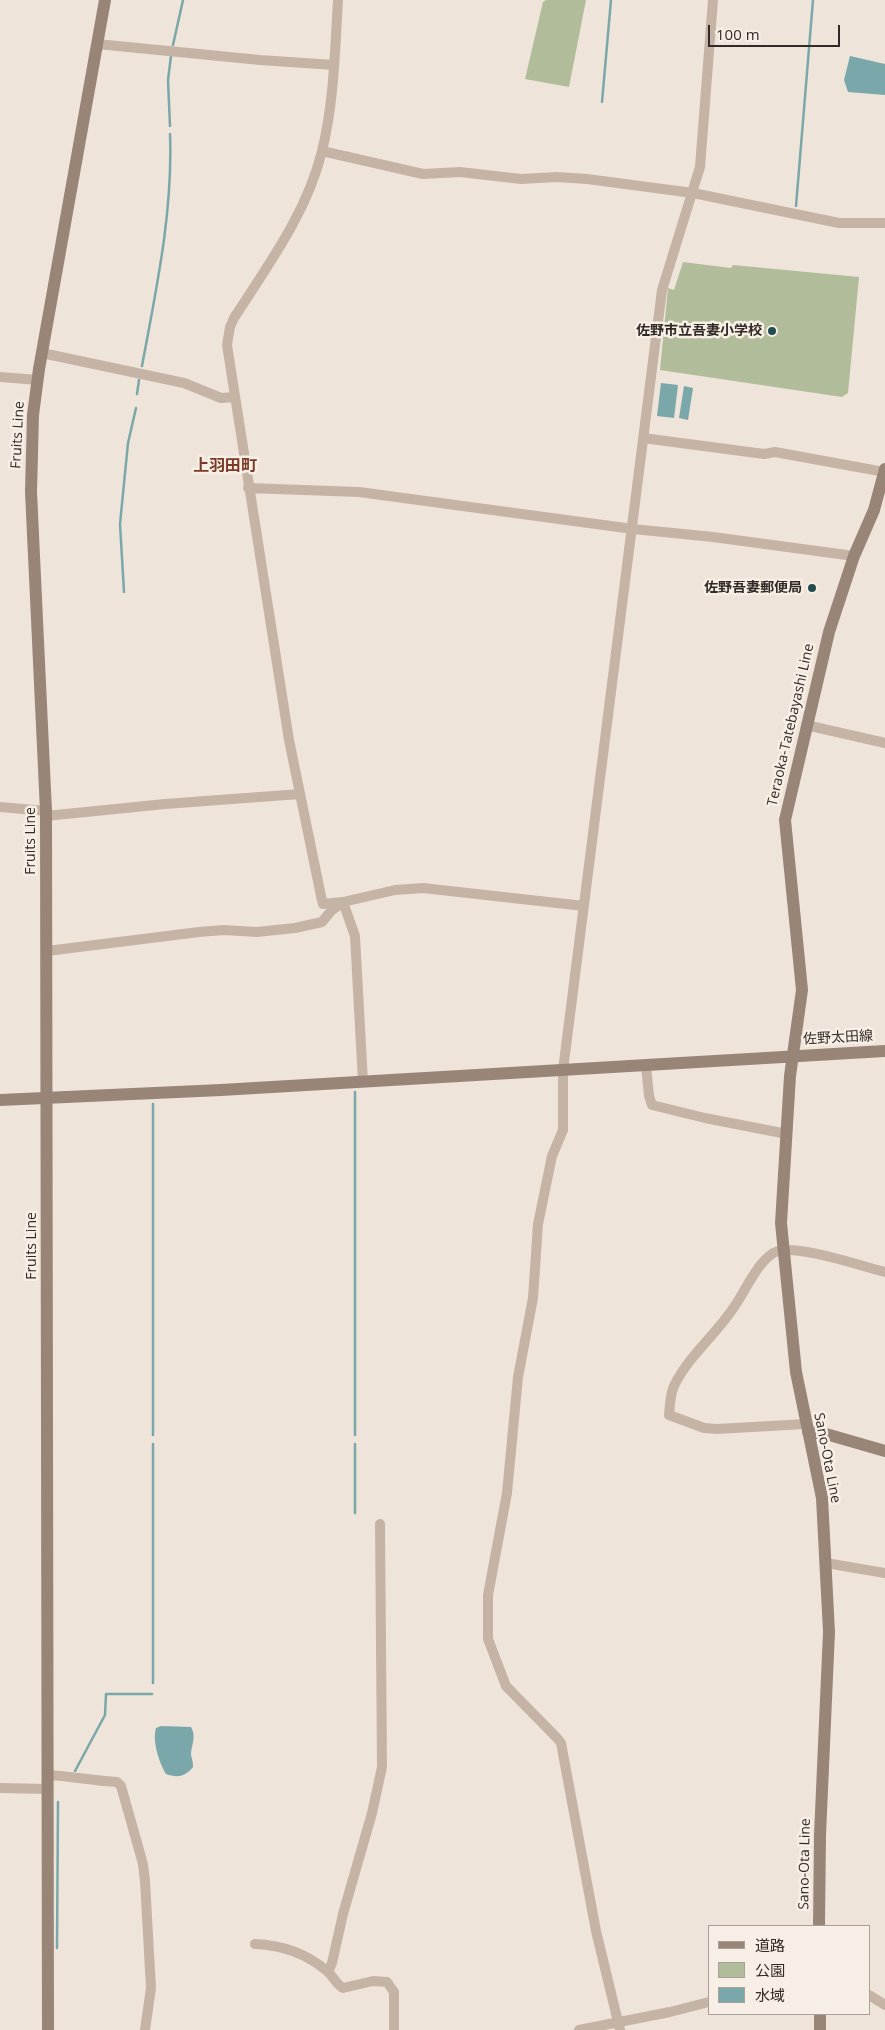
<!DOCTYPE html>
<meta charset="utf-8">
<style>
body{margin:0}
#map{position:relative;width:885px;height:2030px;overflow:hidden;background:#efe4d9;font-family:"Open Sans","Noto Sans JP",sans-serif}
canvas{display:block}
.legend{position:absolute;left:708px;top:1925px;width:162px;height:90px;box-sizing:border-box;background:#f7efe5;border:1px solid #a8a099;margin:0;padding:6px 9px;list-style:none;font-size:15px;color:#322a26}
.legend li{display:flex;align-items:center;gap:10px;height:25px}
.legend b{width:25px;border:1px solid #a8a099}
.scale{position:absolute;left:708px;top:25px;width:132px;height:22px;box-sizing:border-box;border:2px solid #322a26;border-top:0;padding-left:6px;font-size:15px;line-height:18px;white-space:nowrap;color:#322a26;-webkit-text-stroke:4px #f7efe5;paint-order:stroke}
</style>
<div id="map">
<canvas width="885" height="2030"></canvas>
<ul class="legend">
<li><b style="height:6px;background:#998478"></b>道路</li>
<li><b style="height:14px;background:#b1bc9b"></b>公園</li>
<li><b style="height:14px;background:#7aa7a9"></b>水域</li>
</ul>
<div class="scale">100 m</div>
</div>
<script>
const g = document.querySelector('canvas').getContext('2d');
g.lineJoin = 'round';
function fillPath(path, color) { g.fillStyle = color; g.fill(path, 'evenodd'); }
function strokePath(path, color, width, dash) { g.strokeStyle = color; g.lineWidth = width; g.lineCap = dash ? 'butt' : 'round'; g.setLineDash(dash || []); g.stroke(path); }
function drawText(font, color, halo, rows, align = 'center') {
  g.font = font + ' "Open Sans","Noto Sans JP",sans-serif'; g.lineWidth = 5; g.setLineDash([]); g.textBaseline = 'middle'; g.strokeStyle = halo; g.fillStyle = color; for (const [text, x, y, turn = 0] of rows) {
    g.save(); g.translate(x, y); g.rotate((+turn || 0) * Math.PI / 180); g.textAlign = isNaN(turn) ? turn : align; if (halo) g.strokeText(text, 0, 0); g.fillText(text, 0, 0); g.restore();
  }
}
const green = new Path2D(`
 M 546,0 L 586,0 L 569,87 L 525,79 L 543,2 Z
 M 683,262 L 731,268 L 733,265 L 859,277 L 848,393 L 842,397 L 660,370 L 668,288 L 674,290 Z`);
const water = new Path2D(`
 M 850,56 L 885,64 L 885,95 L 848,92 L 844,80 Z
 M 661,383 L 678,385 L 674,418 L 657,416 Z
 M 684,386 L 693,388 L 688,420 L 679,418 Z
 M 161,1726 L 191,1727 C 197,1737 191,1745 191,1755 C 192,1759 193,1762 193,1767 C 185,1777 177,1778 166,1774 C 159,1762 152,1741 156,1728 Z`);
const stream = new Path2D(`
 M 173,45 L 183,0
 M 602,102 L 611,0
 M 170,126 L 168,80 L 171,56
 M 796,206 L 813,0
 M 142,366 C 156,290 173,213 170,134
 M 137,394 L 139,380
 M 124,592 L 120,524 L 128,443 L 136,408
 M 153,1104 L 153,1435
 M 355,1435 L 355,1092
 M 355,1513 L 355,1444
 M 153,1683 L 153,1444
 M 75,1771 L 105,1715 L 106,1694 L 152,1694
 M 57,1948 L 58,1802`);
const street = new Path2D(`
 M 338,0 C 335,50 334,102 322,151 C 307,213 268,265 234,318 L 230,327 L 227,345 L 289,740 L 321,896 L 323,904 L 343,902 L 355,936 L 363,1082
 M 97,44 L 260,60 L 334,65
 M 322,151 L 423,174 L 460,172 L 521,179 L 557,177 L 587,179 L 693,193 L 839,223 L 885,223
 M 42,353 L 184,383 L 221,398 L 235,397
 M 0,377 L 38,380
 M 643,438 L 764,454 L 775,452 L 885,472
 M 248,488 L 359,492 L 633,529 L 713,537 L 854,556
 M 806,725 L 885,743
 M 0,807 L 46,811
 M 46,816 L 165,804 L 300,794
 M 47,951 L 199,932 L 224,930 L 257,932 L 295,928 L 322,922 L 331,911 L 343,902 L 395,890 L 423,888 L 584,906
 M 646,1066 L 649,1096 L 652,1105 L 705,1118 L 787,1134
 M 805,1424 L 717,1429 L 704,1428 L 669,1415 C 670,1406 670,1394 674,1386 C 689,1355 716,1335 734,1307 C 745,1292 759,1257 778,1251 C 799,1245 861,1266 885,1272
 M 826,1563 L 885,1573
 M 48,1775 C 71,1776 94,1781 117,1782 L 121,1786 L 143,1864 L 145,1881 L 151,1988 L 145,2030
 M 0,1788 L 48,1789
 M 255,1944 C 281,1945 307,1954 327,1971 C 333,1976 336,1984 343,1988 L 373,1981 L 387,1982 L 394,1992 L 394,2030
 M 328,1972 L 332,1963 L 343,1914 L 372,1813 L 382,1767 L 380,1524
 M 869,1995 L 885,2005
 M 579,2030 L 670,2012 L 709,2002
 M 620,2030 L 596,1931 L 561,1743 L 557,1738 L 506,1686 L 488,1639 L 488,1595 L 507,1493 L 518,1377 L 533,1298 L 538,1224 L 552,1156 L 563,1130 L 563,1070 L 662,290 L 700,167 L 713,0`);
const secondary = new Path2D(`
 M 0,1100 L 221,1090 L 885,1051
 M 808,1432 L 826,1434 L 885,1451
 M 819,1926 L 820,1835 L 829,1632 L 822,1498 L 796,1372 L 781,1223 L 790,1076 L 802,990 L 785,820 L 829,632 L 854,556 L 874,510 L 885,469
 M 820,2014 L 820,2030
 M 48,2030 L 46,811 L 31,492 L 33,415 L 39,369 L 105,0`);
const markers = [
 [772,331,5,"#204d50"],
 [812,588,5,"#204d50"]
];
const poiNames = [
 ["佐野市立吾妻小学校",762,331],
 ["佐野吾妻郵便局",802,588]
];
const streetNames = [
 ["Fruits Line",18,435,-87],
 ["Teraoka-Tatebayashi Line",791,725,-77],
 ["Fruits Line",31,841,-90],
 ["佐野太田線",838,1038,-3],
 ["Fruits Line",32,1246,-90],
 ["Sano-Ota Line",827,1458,79],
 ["Sano-Ota Line",805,1864,-89]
];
const quarterNames = [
 ["上羽田町",225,466]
];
fillPath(green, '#b1bc9b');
fillPath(water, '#7aa7a9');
strokePath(stream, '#7aa7a9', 2.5);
strokePath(street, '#c5b4a6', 10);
strokePath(secondary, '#998478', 12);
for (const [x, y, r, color] of markers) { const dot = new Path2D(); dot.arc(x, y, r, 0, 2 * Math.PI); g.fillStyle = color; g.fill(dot); strokePath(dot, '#f7efe5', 2); }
drawText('bold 14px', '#322a26', '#f7efe5', poiNames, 'right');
drawText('14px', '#322a26', '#f7efe5', streetNames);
drawText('bold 16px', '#7a3a26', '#f7efe5', quarterNames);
</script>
